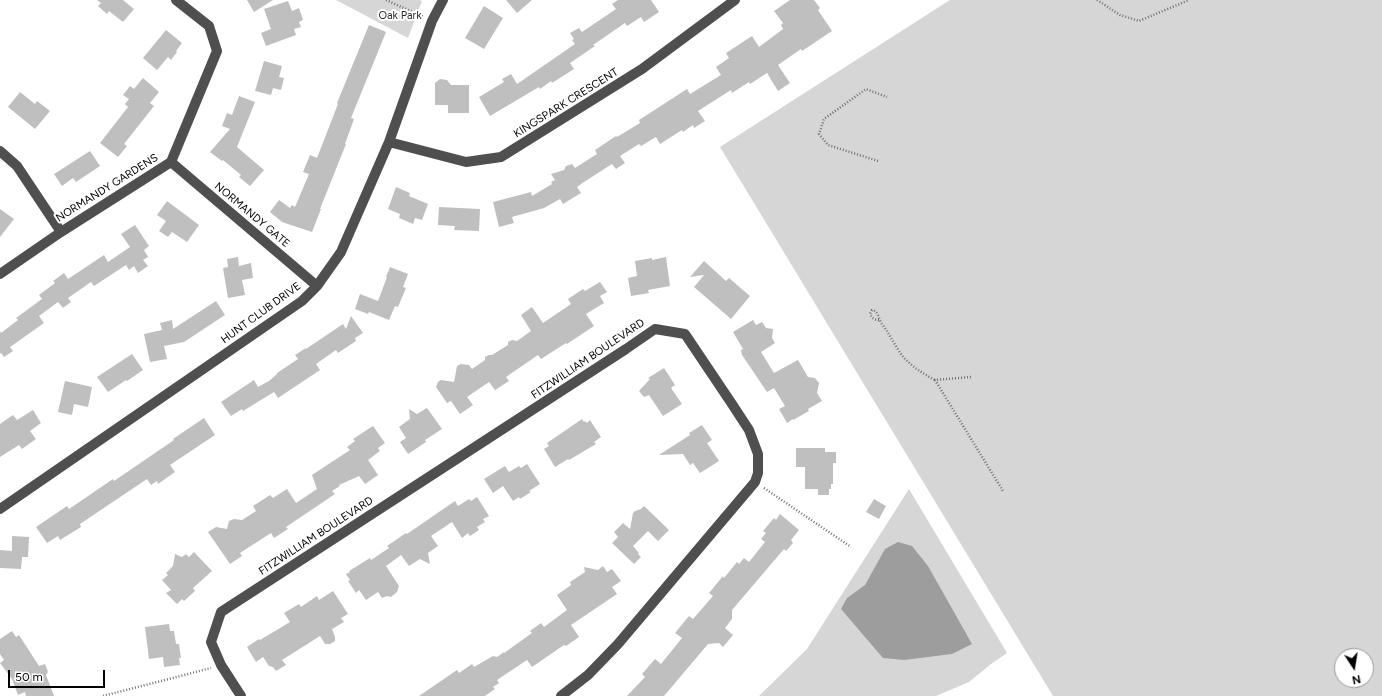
<!DOCTYPE html>
<style>
body{margin:0}
#map{position:relative;width:1382px;height:696px;overflow:hidden;background:#fff;font-family:Figtree,sans-serif}
canvas{display:block}
.north{position:absolute;left:1334px;top:648px;width:40px;height:40px;box-sizing:border-box;background:#fff;border:1px solid #999;border-radius:50%;rotate:168deg;font-size:11px;font-weight:700;line-height:16px;text-align:center;color:#000}
.north::after{content:'';display:block;margin:auto;width:14px;height:18px;background:#000;clip-path:polygon(50% 0,100% 100%,50% 72%,0 100%)}
.scale{position:absolute;left:8px;top:670px;width:97px;height:18px;box-sizing:border-box;border:2px solid #000;border-top:0;padding-left:5px;font-size:12px;line-height:14px;white-space:nowrap;color:#000;-webkit-text-stroke:3px #fff;paint-order:stroke}
</style>
<div id="map">
<canvas width="1382" height="696"></canvas>
<div class="north">N</div>
<div class="scale">50 m</div>
</div>
<script>
const g = document.querySelector('canvas').getContext('2d');
g.lineJoin = 'round';
function fillPath(path, color) { g.fillStyle = color; g.fill(path, 'evenodd'); }
function strokePath(path, color, width, dash) { g.strokeStyle = color; g.lineWidth = width; g.lineCap = dash ? 'butt' : 'round'; g.setLineDash(dash || []); g.stroke(path); }
function drawText(font, color, halo, rows, align = 'center') {
  g.font = font + ' Figtree,sans-serif'; g.lineWidth = 4; g.setLineDash([]); g.textBaseline = 'middle'; g.strokeStyle = halo; g.fillStyle = color; for (const [text, x, y, turn = 0] of rows) {
    g.save(); g.translate(x, y); g.rotate((+turn || 0) * Math.PI / 180); g.textAlign = isNaN(turn) ? turn : align; if (halo) g.strokeText(text, 0, 0); g.fillText(text, 0, 0); g.restore();
  }
}
const green = new Path2D(`
 M 336,0 L 419,0 L 422,1 L 408,38 Z
 M 950,0 L 1382,0 L 1382,696 L 1053,696 L 720,147 ZM 1342,656 L 1366,656 L 1366,680 L 1342,680 Z
 M 909,489 L 1007,653 L 991,664 L 969,682 L 936,696 L 759,696 L 807,649 Z`);
const water = new Path2D(`
 M 898,542 L 912,546 L 928,566 L 972,644 L 952,654 L 904,660 L 883,658 L 841,609 L 847,598 L 865,585 L 885,549 Z`);
const building = new Path2D(`
 M 97,0 L 123,0 L 134,9 L 123,22 L 109,11 L 107,14 L 98,6 L 101,3 Z
 M 247,0 L 273,0 L 254,12 Z
 M 506,0 L 532,0 L 517,13 Z
 M 618,0 L 651,0 L 659,12 L 644,22 L 641,17 L 627,26 L 625,23 L 593,45 L 595,46 L 570,63 L 574,69 L 552,83 L 551,81 L 540,89 L 539,87 L 490,116 L 479,97 L 504,82 L 502,79 L 511,74 L 517,84 L 575,44 L 572,40 L 574,39 L 570,33 L 579,28 L 582,32 L 616,9 L 612,4 Z
 M 790,0 L 814,0 L 820,8 L 818,10 L 832,31 L 802,51 L 801,49 L 778,65 L 790,83 L 778,91 L 767,73 L 750,84 L 749,82 L 732,93 L 731,90 L 698,111 L 705,121 L 694,128 L 693,125 L 683,132 L 682,130 L 660,144 L 656,137 L 641,146 L 639,144 L 620,156 L 625,163 L 616,169 L 612,164 L 584,182 L 577,187 L 581,193 L 563,204 L 560,199 L 544,208 L 512,217 L 514,223 L 499,227 L 493,202 L 531,192 L 532,196 L 552,184 L 551,182 L 555,180 L 551,174 L 564,170 L 566,166 L 572,164 L 575,168 L 597,154 L 595,150 L 616,136 L 617,137 L 640,123 L 639,120 L 687,89 L 690,94 L 721,75 L 716,67 L 729,58 L 726,53 L 752,36 L 759,47 L 783,29 L 781,25 L 783,23 L 774,11 Z
 M 288,1 L 292,11 L 299,8 L 303,20 L 299,22 L 301,27 L 294,29 L 296,35 L 266,46 L 261,33 L 271,29 L 264,9 Z
 M 484,6 L 503,18 L 484,49 L 465,38 Z
 M 369,25 L 386,32 L 351,118 L 354,119 L 345,144 L 346,144 L 320,209 L 321,209 L 312,232 L 282,222 L 270,212 L 279,200 L 290,208 L 292,205 L 295,207 L 309,174 L 303,172 L 310,155 L 317,158 L 338,104 L 337,103 Z
 M 166,30 L 182,43 L 176,51 L 177,52 L 171,60 L 168,57 L 157,70 L 143,58 Z
 M 264,61 L 282,66 L 279,77 L 284,78 L 281,90 L 273,88 L 271,95 L 255,91 Z
 M 143,78 L 159,92 L 150,103 L 154,106 L 124,144 L 127,146 L 118,157 L 100,143 L 128,107 L 125,104 L 129,99 L 123,95 L 130,86 L 134,89 Z
 M 440,79 L 447,80 L 451,85 L 469,85 L 469,113 L 448,113 L 448,105 L 435,105 L 435,83 Z
 M 20,92 L 35,104 L 37,101 L 50,111 L 35,129 L 8,107 Z
 M 239,96 L 255,102 L 237,147 L 264,170 L 250,186 L 239,177 L 241,175 L 223,160 L 222,161 L 210,152 L 230,129 L 222,126 L 227,113 L 232,115 Z
 M 90,151 L 100,166 L 76,182 L 73,178 L 62,186 L 54,174 Z
 M 396,187 L 410,193 L 409,196 L 428,204 L 422,220 L 415,218 L 413,224 L 399,218 L 400,214 L 388,209 Z
 M 167,201 L 199,225 L 187,242 L 172,232 L 168,237 L 159,231 L 166,221 L 157,215 Z
 M 439,207 L 480,209 L 479,231 L 454,230 L 455,226 L 438,225 Z
 M 0,209 L 14,219 L 0,237 Z
 M 135,225 L 149,246 L 144,250 L 148,257 L 143,260 L 148,266 L 138,273 L 134,266 L 129,270 L 126,265 L 94,286 L 91,282 L 68,298 L 71,302 L 63,308 L 58,302 L 39,316 L 44,323 L 10,347 L 13,351 L 4,357 L 1,353 L 0,354 L 0,331 L 1,333 L 18,320 L 16,318 L 42,299 L 39,295 L 55,283 L 53,281 L 64,273 L 68,279 L 104,255 L 108,262 L 130,247 L 121,234 Z
 M 238,257 L 239,266 L 251,263 L 253,278 L 242,280 L 245,295 L 228,298 L 223,268 L 228,267 L 227,259 Z
 M 666,257 L 670,286 L 648,290 L 649,293 L 631,296 L 628,278 L 637,276 L 635,261 L 652,258 L 652,260 Z
 M 704,261 L 726,281 L 729,278 L 750,296 L 731,319 L 694,287 L 704,275 L 690,277 Z
 M 390,267 L 408,274 L 403,287 L 406,288 L 398,307 L 395,306 L 389,320 L 369,312 L 368,314 L 355,309 L 360,294 L 378,301 L 387,277 L 386,277 Z
 M 600,282 L 607,292 L 600,296 L 604,303 L 586,314 L 594,326 L 567,344 L 566,343 L 541,359 L 538,355 L 506,377 L 509,381 L 495,390 L 489,382 L 467,397 L 473,405 L 460,414 L 451,401 L 447,403 L 436,387 L 438,382 L 441,380 L 454,382 L 457,366 L 461,364 L 469,365 L 472,369 L 485,360 L 485,357 L 489,355 L 492,355 L 508,345 L 508,342 L 512,340 L 517,341 L 531,331 L 521,315 L 532,307 L 543,323 L 571,304 L 568,299 L 583,289 L 585,291 Z
 M 216,301 L 225,315 L 184,342 L 164,346 L 167,359 L 150,362 L 144,334 L 162,330 L 160,323 L 172,320 L 173,329 Z
 M 351,316 L 363,333 L 355,338 L 356,341 L 338,353 L 336,350 L 316,364 L 320,370 L 278,398 L 274,392 L 243,411 L 242,409 L 231,416 L 221,402 L 254,380 L 258,387 L 269,381 L 277,374 L 277,373 L 298,359 L 295,355 L 306,348 L 306,349 L 343,324 L 346,329 Z
 M 753,320 L 756,325 L 762,322 L 766,328 L 773,329 L 772,338 L 775,343 L 761,352 L 774,373 L 798,360 L 808,377 L 815,378 L 819,383 L 817,393 L 822,401 L 808,409 L 809,411 L 793,420 L 793,419 L 787,423 L 779,409 L 785,406 L 774,388 L 767,392 L 742,355 L 741,350 L 743,349 L 733,332 Z
 M 132,354 L 143,370 L 127,381 L 126,380 L 108,392 L 97,377 Z
 M 664,368 L 675,385 L 671,388 L 682,404 L 663,416 L 649,395 L 644,397 L 639,391 L 650,379 L 648,378 Z
 M 65,381 L 92,387 L 88,407 L 74,404 L 72,415 L 58,412 Z
 M 427,408 L 442,429 L 425,440 L 426,442 L 408,454 L 400,442 L 406,438 L 399,427 L 410,419 L 409,409 L 417,414 Z
 M 33,410 L 41,423 L 30,431 L 36,439 L 22,449 L 19,445 L 0,457 L 0,424 L 13,415 L 17,420 Z
 M 204,418 L 215,435 L 170,465 L 175,472 L 158,484 L 157,481 L 151,485 L 147,479 L 80,524 L 81,527 L 60,540 L 58,536 L 47,543 L 36,527 L 67,506 L 69,509 L 113,479 L 114,481 L 174,440 L 173,439 Z
 M 582,419 L 584,422 L 585,421 L 587,423 L 590,420 L 601,437 L 594,442 L 596,444 L 569,460 L 568,459 L 555,467 L 544,449 L 549,446 L 547,443 Z
 M 702,425 L 712,440 L 707,443 L 719,461 L 700,473 L 693,463 L 690,465 L 683,454 L 659,455 L 690,435 L 689,433 Z
 M 373,426 L 385,443 L 378,448 L 380,451 L 368,460 L 378,475 L 365,484 L 359,476 L 339,485 L 340,486 L 332,491 L 335,494 L 286,527 L 288,529 L 274,538 L 271,533 L 240,553 L 242,556 L 230,564 L 208,532 L 216,527 L 227,529 L 229,521 L 234,519 L 242,520 L 256,511 L 253,506 L 270,495 L 273,498 L 287,489 L 296,503 L 317,489 L 312,475 L 350,450 L 347,447 L 355,441 L 353,439 Z
 M 796,448 L 825,448 L 825,452 L 836,452 L 836,463 L 833,463 L 833,484 L 831,484 L 831,489 L 829,489 L 829,495 L 818,495 L 818,489 L 805,489 L 805,467 L 796,467 Z
 M 527,464 L 540,484 L 529,491 L 531,492 L 520,499 L 519,497 L 513,501 L 503,486 L 493,493 L 484,479 L 505,466 L 509,472 L 519,466 L 521,468 Z
 M 477,497 L 489,516 L 483,519 L 485,522 L 477,527 L 479,530 L 470,536 L 468,533 L 462,538 L 452,522 L 431,536 L 438,546 L 428,553 L 430,564 L 420,559 L 409,566 L 401,555 L 386,566 L 399,586 L 397,592 L 391,597 L 387,596 L 382,598 L 378,592 L 366,600 L 359,590 L 356,593 L 348,581 L 350,580 L 346,574 L 350,572 L 349,571 L 370,558 L 371,560 L 389,548 L 387,546 L 406,533 L 407,534 L 455,501 L 458,506 L 469,499 L 471,501 Z
 M 874,499 L 886,506 L 879,519 L 866,512 Z
 M 644,506 L 669,530 L 658,541 L 648,531 L 633,546 L 639,553 L 638,554 L 641,557 L 634,564 L 612,543 L 618,537 L 614,532 L 623,523 L 630,529 L 633,513 L 635,511 L 641,509 Z
 M 780,514 L 799,530 L 791,540 L 793,543 L 786,551 L 784,549 L 732,610 L 732,619 L 725,628 L 733,635 L 723,647 L 719,643 L 708,644 L 664,696 L 627,696 L 645,677 L 642,674 L 655,659 L 661,664 L 682,638 L 675,633 L 689,616 L 693,619 L 713,596 L 709,593 L 723,576 L 724,578 L 737,562 L 739,564 L 744,558 L 749,562 L 765,542 L 761,539 L 766,533 L 763,531 L 774,518 L 776,520 Z
 M 12,536 L 29,537 L 28,557 L 22,557 L 21,569 L 0,568 L 0,550 L 12,551 Z
 M 194,552 L 212,571 L 193,588 L 195,591 L 184,601 L 182,599 L 177,604 L 166,593 L 171,590 L 162,580 L 168,575 L 166,573 L 173,566 L 175,554 L 182,557 L 186,554 L 189,557 Z
 M 603,566 L 607,572 L 612,569 L 621,581 L 612,587 L 617,594 L 571,625 L 579,637 L 566,646 L 564,645 L 532,667 L 527,660 L 497,680 L 499,683 L 493,687 L 495,689 L 485,696 L 419,696 L 457,670 L 459,673 L 472,664 L 474,667 L 493,656 L 497,657 L 504,652 L 504,653 L 532,633 L 530,631 L 541,623 L 544,627 L 567,610 L 557,595 L 571,585 L 570,582 L 585,572 L 584,567 L 598,570 Z
 M 333,591 L 348,614 L 341,618 L 344,622 L 332,629 L 335,637 L 335,641 L 330,644 L 325,644 L 320,636 L 282,660 L 286,665 L 276,671 L 273,667 L 269,666 L 263,657 L 256,662 L 247,647 L 259,639 L 260,640 L 290,622 L 284,613 L 299,604 L 301,607 L 317,596 L 319,600 Z
 M 169,624 L 170,631 L 174,631 L 176,644 L 179,644 L 181,658 L 179,658 L 180,665 L 164,667 L 163,657 L 149,659 L 145,627 Z
 M 12,631 L 16,637 L 19,635 L 39,666 L 45,664 L 48,672 L 46,675 L 54,696 L 26,696 L 25,692 L 18,695 L 12,679 L 0,663 L 4,660 L 0,654 L 0,639 Z`);
const path = new Path2D(`
 M 386,0 L 424,17
 M 1097,0 L 1120,15 L 1139,21 L 1189,0
 M 878,161 L 828,145 L 819,134 L 824,119 L 866,89 L 887,97
 M 879,320 C 874,320 872,318 870,314 L 872,310 C 879,311 878,319 882,324 C 889,333 893,342 899,351 C 907,364 922,373 935,380
 M 971,377 L 935,380 L 1003,491
 M 764,488 L 851,547
 M 103,696 L 211,668`);
const minor = new Path2D(`
 M 389,142 L 466,162 L 501,157 L 642,69 L 735,0
 M 0,151 L 17,166 L 61,232
 M 171,162 L 317,286
 M 0,274 L 61,232 L 171,162 L 217,51 L 209,26 L 176,0
 M 0,509 L 302,301 L 317,286 L 341,252 L 389,142 L 432,21 L 443,0
 M 241,696 L 221,665 L 211,642 L 221,612 L 626,349 L 655,329 L 685,334 L 732,404 L 749,430 L 758,454 L 758,473 L 755,482 L 618,644 L 588,675 L 561,696`);
const parkNames = [
 ["Oak Park",400,16]
];
const streetNames = [
 ["KINGSPARK CRESCENT",566,103,-32],
 ["NORMANDY GARDENS",107,188,-32],
 ["NORMANDY GATE",252,215,40],
 ["HUNT CLUB DRIVE",261,313,-36],
 ["FITZWILLIAM BOULEVARD",588,359,-34],
 ["FITZWILLIAM BOULEVARD",316,536,-33]
];
fillPath(green, '#d6d6d6');
fillPath(water, '#9d9d9d');
fillPath(building, '#bfbfbf');
strokePath(path, '#717171', 2.5, [1, 2]);
strokePath(minor, '#4f4f4f', 10);
drawText('11px', '#2d2d2d', '#fff', parkNames);
drawText('11px', '#000', '#fff', streetNames);
</script>
